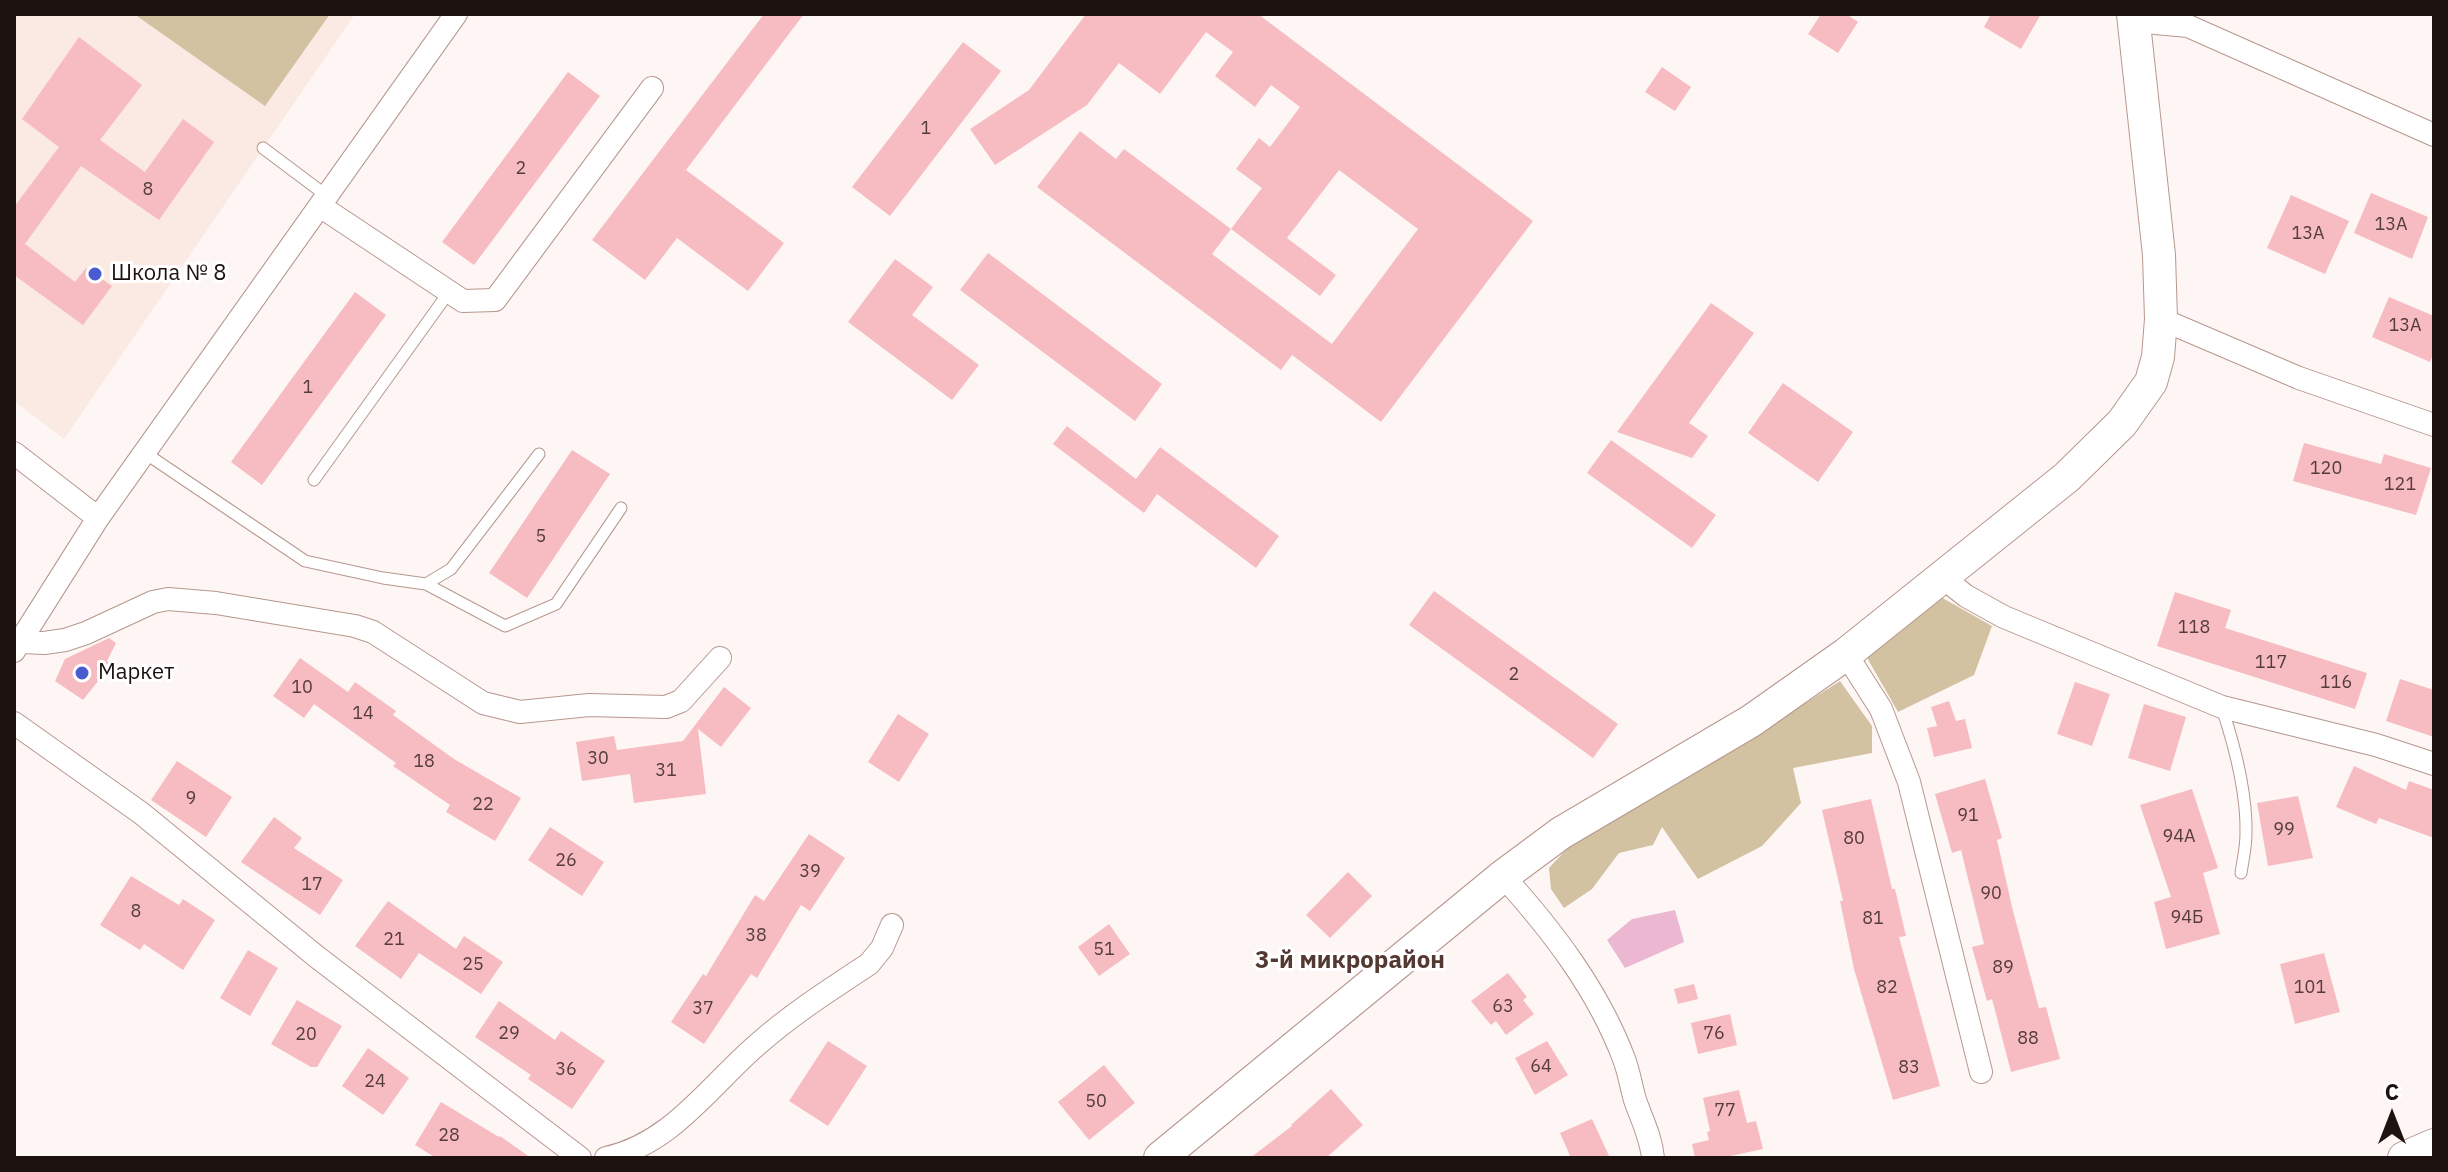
<!DOCTYPE html>
<meta charset="utf-8">
<style>
body{margin:0}
#map{position:relative;width:2448px;height:1172px;overflow:hidden;background:#fdf6f4;font-family:"IBM Plex Sans",sans-serif}
canvas{display:block}
.frame{position:absolute;inset:0;border:16px solid #1d120f;pointer-events:none}
.north{position:absolute;left:2352px;top:1076px;width:80px;height:80px;-webkit-text-stroke:6px #fff;paint-order:stroke;rotate:0deg;font-size:22px;font-weight:700;line-height:32px;text-align:center;color:#1d120f}
.north::after{content:'';display:block;margin:auto;width:28px;height:36px;background:#1d120f;clip-path:polygon(50% 0,100% 100%,50% 72%,0 100%)}
</style>
<div id="map">
<canvas width="2448" height="1172"></canvas>
<div class="frame"></div>
<div class="north">С</div>
</div>
<script>
const g = document.querySelector('canvas').getContext('2d');
g.lineJoin = 'round';
function fillPath(path, color) { g.fillStyle = color; g.fill(path, 'evenodd'); }
function strokePath(path, color, width, dash) { g.strokeStyle = color; g.lineWidth = width; g.lineCap = dash ? 'butt' : 'round'; g.setLineDash(dash || []); g.stroke(path); }
function drawText(font, color, halo, rows, align = 'center') {
  g.font = font + ' "IBM Plex Sans",sans-serif'; g.lineWidth = 6; g.setLineDash([]); g.textBaseline = 'middle'; g.strokeStyle = halo; g.fillStyle = color; for (const [text, x, y, turn = 0] of rows) {
    g.save(); g.translate(x, y); g.rotate((+turn || 0) * Math.PI / 180); g.textAlign = isNaN(turn) ? turn : align; if (halo) g.strokeText(text, 0, 0); g.fillText(text, 0, 0); g.restore();
  }
}
const built = new Path2D(`
 M 14,14 L 355,14 L 64,439 L 14,401 Z`);
const green = new Path2D(`
 M 134,14 L 330,14 L 265,106 Z
 M 1939,596 L 1992,626 L 1974,675 L 1898,712 L 1866,656 Z
 M 1840,681 L 1872,726 L 1872,753 L 1793,768 L 1801,803 L 1762,846 L 1698,879 L 1662,827 L 1653,845 L 1619,853 L 1592,889 L 1564,908 L 1551,889 L 1549,868 L 1585,829 L 1767,728 Z`);
const water = new Path2D(`
 M 1675,910 L 1684,942 L 1625,968 L 1607,940 L 1632,919 Z`);
const building = new Path2D(`
 M 764,14 L 804,14 L 686,170 L 784,243 L 748,291 L 677,238 L 645,280 L 592,240 Z
 M 1086,14 L 1258,14 L 1533,221 L 1381,422 L 1292,355 L 1281,370 L 1037,187 L 1080,131 L 1116,159 L 1124,149 L 1231,229 L 1262,188 L 1236,169 L 1259,138 L 1270,147 L 1300,107 L 1271,85 L 1255,107 L 1215,76 L 1233,52 L 1206,32 L 1160,94 L 1119,63 L 1087,105 L 995,165 L 970,129 L 1029,90 ZM 1339,170 L 1418,229 L 1332,344 L 1212,254 L 1231,229 L 1320,296 L 1336,275 L 1287,238 Z
 M 1821,14 L 1846,14 L 1858,22 L 1838,53 L 1808,34 Z
 M 1991,14 L 2041,14 L 2021,49 L 1984,27 Z
 M 79,37 L 142,85 L 100,140 L 145,172 L 183,119 L 214,142 L 159,220 L 81,166 L 25,244 L 75,282 L 86,268 L 112,286 L 83,325 L 14,275 L 14,207 L 59,147 L 22,119 Z
 M 963,42 L 1001,71 L 890,216 L 852,187 Z
 M 1662,67 L 1691,87 L 1675,111 L 1645,92 Z
 M 568,72 L 600,96 L 474,265 L 442,242 Z
 M 2371,193 L 2428,217 L 2412,259 L 2354,233 Z
 M 2291,195 L 2349,221 L 2325,274 L 2267,248 Z
 M 988,253 L 1162,384 L 1135,421 L 960,290 Z
 M 895,259 L 933,287 L 912,315 L 979,365 L 952,400 L 848,322 Z
 M 355,292 L 386,315 L 262,485 L 231,462 Z
 M 2389,297 L 2434,316 L 2434,353 L 2430,362 L 2372,337 Z
 M 1711,303 L 1754,333 L 1689,423 L 1708,436 L 1692,458 L 1617,432 Z
 M 1783,383 L 1853,432 L 1818,482 L 1748,433 Z
 M 1067,426 L 1136,479 L 1160,447 L 1279,536 L 1256,568 L 1157,494 L 1144,513 L 1053,444 Z
 M 1611,440 L 1716,515 L 1692,548 L 1587,473 Z
 M 2304,443 L 2381,464 L 2384,454 L 2431,468 L 2416,515 L 2293,481 Z
 M 572,450 L 610,474 L 527,598 L 489,573 Z
 M 1434,591 L 1618,724 L 1593,758 L 1409,625 Z
 M 2175,592 L 2231,610 L 2225,628 L 2367,673 L 2355,709 L 2157,646 Z
 M 109,638 L 116,643 L 107,661 L 111,665 L 83,700 L 55,681 L 65,659 Z
 M 300,658 L 348,692 L 355,682 L 396,711 L 393,715 L 454,759 L 521,798 L 495,841 L 446,812 L 450,805 L 393,766 L 396,763 L 314,704 L 304,718 L 273,696 Z
 M 2400,679 L 2434,690 L 2434,737 L 2386,721 Z
 M 2075,682 L 2110,694 L 2092,746 L 2057,734 Z
 M 724,687 L 751,708 L 721,747 L 698,729 L 706,794 L 634,803 L 630,774 L 582,781 L 576,742 L 614,736 L 617,750 L 683,741 Z
 M 1949,701 L 1956,721 L 1965,719 L 1972,748 L 1934,757 L 1927,728 L 1937,726 L 1931,707 Z
 M 2144,704 L 2186,717 L 2170,771 L 2128,758 Z
 M 898,714 L 929,734 L 899,782 L 868,762 Z
 M 177,761 L 232,797 L 206,837 L 151,800 Z
 M 2354,766 L 2406,790 L 2409,781 L 2434,790 L 2434,838 L 2379,818 L 2376,824 L 2336,807 Z
 M 1985,779 L 2002,838 L 1997,840 L 2013,911 L 2039,1008 L 2046,1007 L 2060,1059 L 2011,1072 L 1992,999 L 1987,1001 L 1972,947 L 1984,944 L 1961,850 L 1952,853 L 1935,794 Z
 M 2192,789 L 2218,868 L 2203,873 L 2220,934 L 2166,949 L 2154,902 L 2171,897 L 2140,805 Z
 M 2298,796 L 2313,858 L 2268,866 L 2257,803 Z
 M 1871,799 L 1892,889 L 1895,889 L 1906,936 L 1899,937 L 1940,1086 L 1893,1100 L 1854,969 L 1840,901 L 1843,901 L 1822,810 Z
 M 274,817 L 302,838 L 294,848 L 343,880 L 320,915 L 241,862 Z
 M 550,827 L 604,862 L 582,896 L 528,860 Z
 M 809,834 L 845,858 L 810,911 L 801,905 L 757,978 L 751,974 L 704,1044 L 671,1022 L 703,974 L 706,976 L 755,895 L 764,901 Z
 M 1348,872 L 1372,896 L 1330,938 L 1306,915 Z
 M 131,876 L 179,905 L 183,899 L 215,920 L 183,970 L 144,944 L 140,950 L 100,925 Z
 M 388,901 L 456,949 L 464,936 L 503,962 L 481,994 L 419,953 L 401,979 L 355,946 Z
 M 1109,924 L 1130,954 L 1099,976 L 1078,947 Z
 M 248,950 L 278,968 L 250,1016 L 220,998 Z
 M 2324,953 L 2340,1012 L 2295,1024 L 2280,964 Z
 M 1508,973 L 1527,997 L 1523,1000 L 1534,1014 L 1506,1035 L 1496,1021 L 1491,1025 L 1471,1001 Z
 M 1694,984 L 1698,999 L 1678,1004 L 1674,989 Z
 M 297,1000 L 342,1026 L 317,1067 L 311,1067 L 271,1044 Z
 M 499,1001 L 555,1040 L 561,1031 L 605,1061 L 572,1109 L 528,1079 L 531,1075 L 475,1037 Z
 M 1730,1014 L 1737,1045 L 1698,1054 L 1691,1023 Z
 M 828,1041 L 867,1066 L 828,1126 L 789,1101 Z
 M 1547,1041 L 1568,1075 L 1535,1095 L 1515,1058 Z
 M 368,1048 L 409,1078 L 383,1115 L 342,1086 Z
 M 1104,1065 L 1135,1103 L 1089,1140 L 1058,1102 Z
 M 1331,1089 L 1363,1125 L 1326,1158 L 1250,1158 L 1292,1126 L 1291,1125 Z
 M 1739,1090 L 1747,1123 L 1756,1121 L 1763,1149 L 1721,1158 L 1695,1158 L 1692,1144 L 1709,1140 L 1707,1132 L 1710,1131 L 1703,1098 Z
 M 441,1102 L 499,1137 L 500,1136 L 531,1158 L 436,1158 L 415,1145 Z
 M 1592,1119 L 1610,1158 L 1571,1158 L 1560,1133 Z`);
const lane = new Path2D(`
 M 263,148 L 327,196
 M 145,453 L 305,561 L 383,578 L 426,584 L 451,569 L 539,454
 M 314,480 L 449,292
 M 426,584 L 505,626 L 556,604 L 621,508
 M 2222,708 C 2235,747 2247,792 2246,834 C 2246,847 2243,860 2241,873`);
const street = new Path2D(`
 M 2134,21 L 2188,26 L 2434,135
 M 320,206 L 463,301 L 495,300 L 652,88
 M 2161,319 L 2299,378 L 2434,425
 M 14,453 L 98,518
 M 1942,577 L 1966,596 L 2004,617 L 2222,707 L 2376,745 L 2434,764
 M 21,642 L 44,643 L 65,640 L 86,633 L 153,602 L 168,599 L 216,603 L 355,626 L 373,632 L 483,703 L 520,712 L 589,705 L 666,707 L 681,701 L 720,658
 M 14,651 L 98,518 L 456,14
 M 1846,654 L 1881,709 L 1909,782 L 1981,1072
 M 14,723 L 141,813 L 317,957 L 580,1158
 M 1503,876 C 1552,930 1598,990 1624,1059 C 1629,1072 1631,1086 1635,1100 C 1642,1120 1651,1137 1653,1158
 M 606,1158 C 672,1144 710,1085 758,1044 C 792,1014 831,989 869,964 L 882,948 L 892,925`);
const secondary = new Path2D(`
 M 1160,1158 L 1503,876 L 1561,833 L 1751,721 L 1846,654 L 2067,477 L 2122,423 L 2151,382 L 2158,357 L 2161,319 L 2159,255 L 2133,14
 M 2404,1158 L 2434,1145`);
const markers = [
 [95,274,8,"#4a5bd0"],
 [82,673,8,"#4a5bd0"]
];
const numberNames = [
 ["1",926,129],
 ["2",521,169],
 ["8",148,190],
 ["13А",2391,225],
 ["13А",2308,234],
 ["13А",2405,326],
 ["1",308,388],
 ["120",2326,469],
 ["121",2400,485],
 ["5",541,537],
 ["118",2194,628],
 ["117",2271,663],
 ["2",1514,675],
 ["116",2336,683],
 ["10",302,688],
 ["14",363,714],
 ["30",598,759],
 ["18",424,762],
 ["31",666,771],
 ["9",191,799],
 ["22",483,805],
 ["91",1968,816],
 ["99",2284,830],
 ["94А",2179,837],
 ["80",1854,839],
 ["26",566,861],
 ["39",810,872],
 ["17",312,885],
 ["90",1991,894],
 ["8",136,912],
 ["94Б",2187,918],
 ["81",1873,919],
 ["38",756,936],
 ["21",394,940],
 ["51",1104,950],
 ["25",473,965],
 ["89",2003,968],
 ["82",1887,988],
 ["101",2310,988],
 ["63",1503,1007],
 ["37",703,1009],
 ["29",509,1034],
 ["76",1714,1034],
 ["20",306,1035],
 ["88",2028,1039],
 ["64",1541,1067],
 ["83",1909,1068],
 ["36",566,1070],
 ["24",375,1082],
 ["50",1096,1102],
 ["77",1725,1111],
 ["28",449,1136]
];
const poiNames = [
 ["Школа № 8",111,274],
 ["Маркет",98,673]
];
const neighbourhoodNames = [
 ["3-й микрорайон",1350,961]
];
fillPath(built, '#fbe9e4');
fillPath(green, '#d2c2a1');
fillPath(water, '#ebb7d1');
fillPath(building, '#f7bcc2');
strokePath(lane, '#b7978e', 13);
strokePath(street, '#b7978e', 24);
strokePath(secondary, '#b7978e', 34);
strokePath(lane, '#fff', 11);
strokePath(street, '#fff', 22);
strokePath(secondary, '#fff', 32);
for (const [x, y, r, color] of markers) { const dot = new Path2D(); dot.arc(x, y, r, 0, 2 * Math.PI); g.fillStyle = color; g.fill(dot); strokePath(dot, '#fff', 3); }
drawText('18px', '#543c3c', null, numberNames);
drawText('22px', '#1d120f', '#fff', poiNames, 'left');
drawText('bold 24px', '#533931', '#fff', neighbourhoodNames);
</script>
